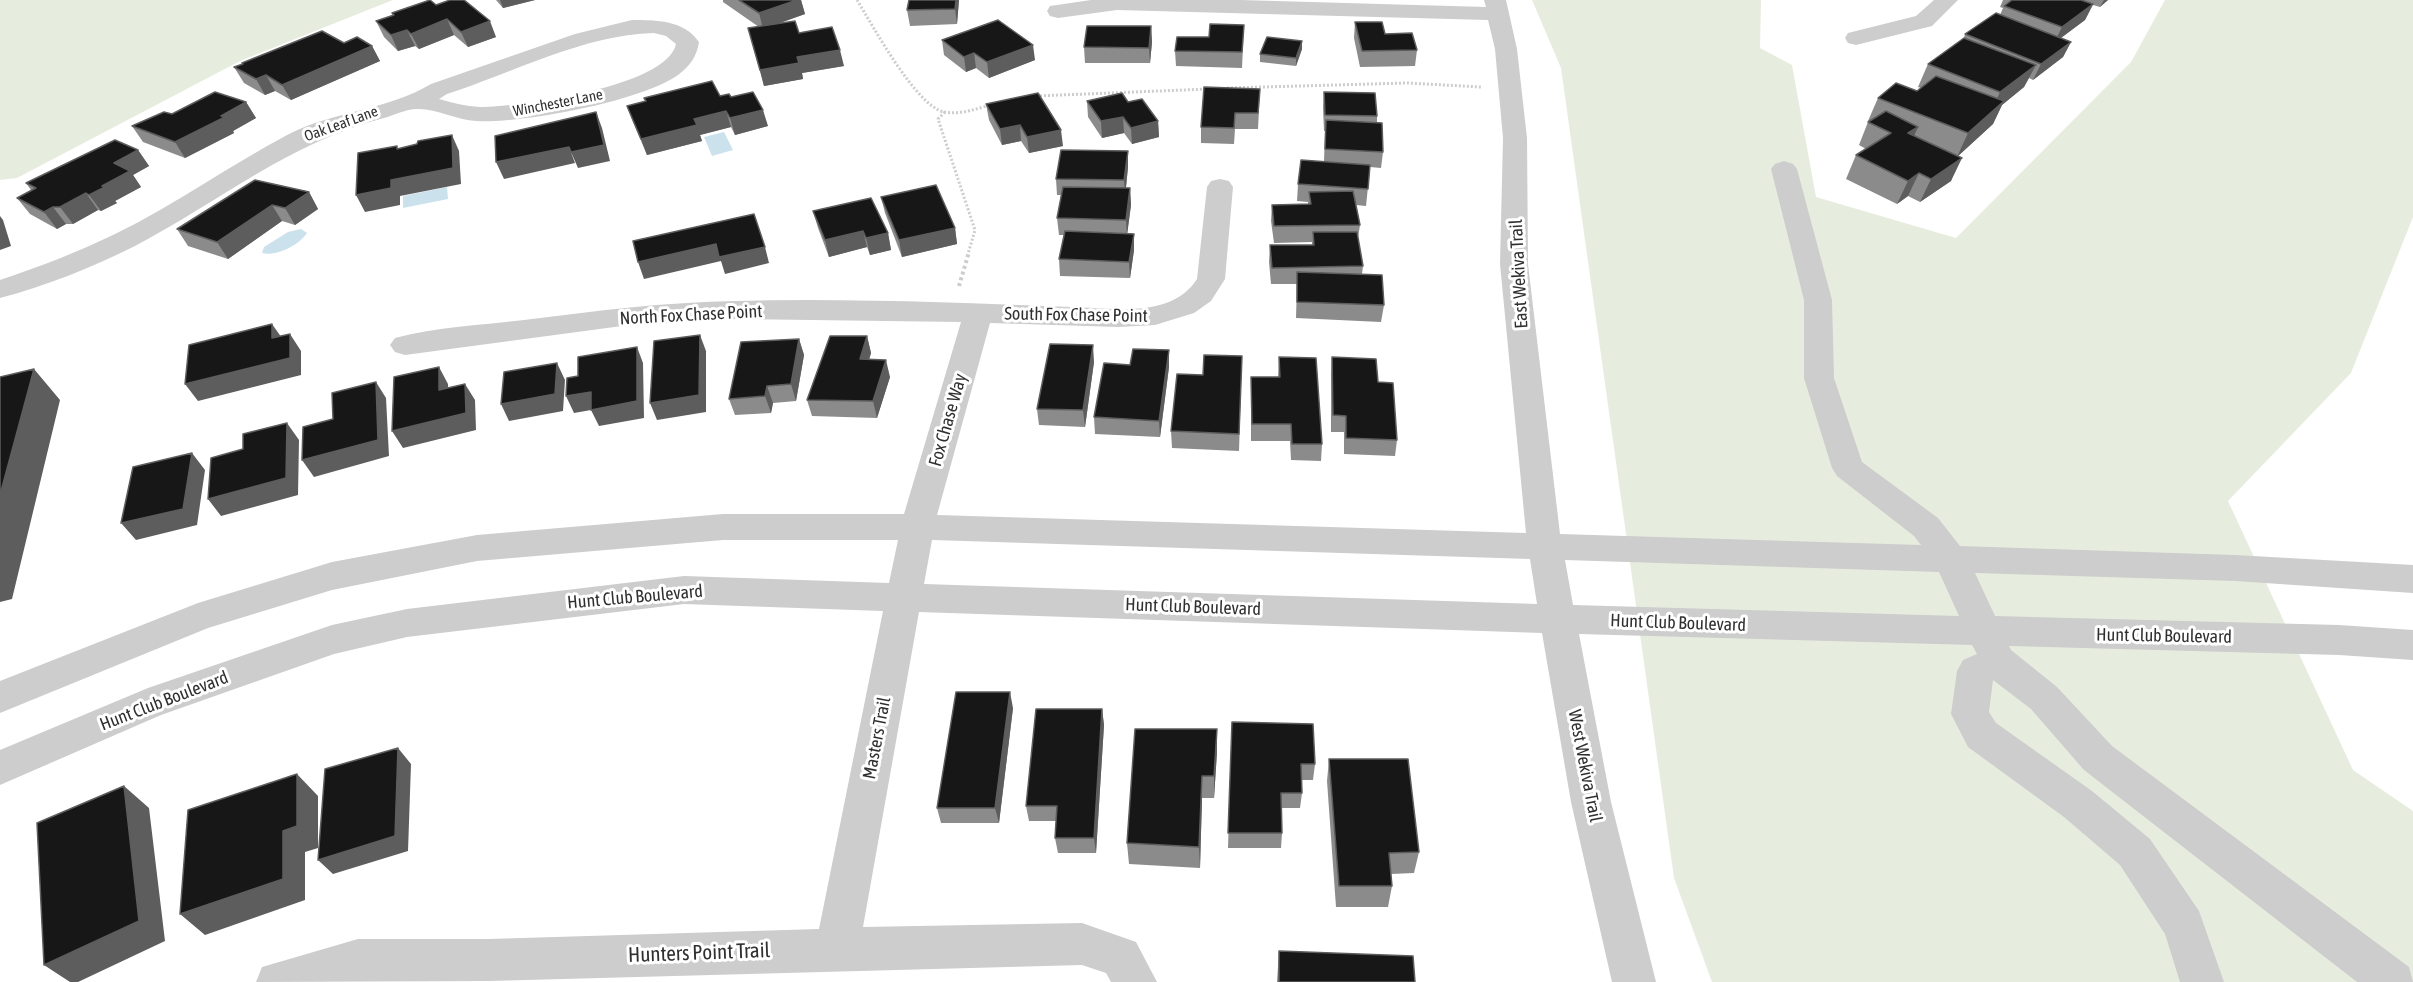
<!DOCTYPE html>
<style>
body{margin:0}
canvas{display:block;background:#fff}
</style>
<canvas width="2413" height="982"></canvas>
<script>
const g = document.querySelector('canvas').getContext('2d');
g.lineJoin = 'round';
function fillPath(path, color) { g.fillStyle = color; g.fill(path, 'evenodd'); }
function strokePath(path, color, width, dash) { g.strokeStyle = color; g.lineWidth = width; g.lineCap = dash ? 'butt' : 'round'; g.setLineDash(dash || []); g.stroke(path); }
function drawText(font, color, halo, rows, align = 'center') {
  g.font = font + ' "Asap Condensed",sans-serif'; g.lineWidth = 6; g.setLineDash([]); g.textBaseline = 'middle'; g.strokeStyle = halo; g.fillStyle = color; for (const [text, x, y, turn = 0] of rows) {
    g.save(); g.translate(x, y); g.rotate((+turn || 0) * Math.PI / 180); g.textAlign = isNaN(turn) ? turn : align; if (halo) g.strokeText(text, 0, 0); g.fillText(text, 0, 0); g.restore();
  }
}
const green = new Path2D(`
 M 0,0 L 393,0 L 240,61 L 17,178 L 0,180 Z
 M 1532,0 L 1761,0 L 1760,48 L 1792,65 L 1816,197 L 1956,238 L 2131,62 L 2165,0 L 2413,0 L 2413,217 L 2351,373 L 2228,501 L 2353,770 L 2413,811 L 2413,982 L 1712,982 L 1674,878 L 1561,68 Z`);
const water = new Path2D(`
 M 724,132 L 733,150 L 712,156 L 704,137 Z
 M 447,187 L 448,199 L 403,208 L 403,196 Z
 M 301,229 L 307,233 C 299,245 276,257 262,253 L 264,247 L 288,232 Z`);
const pathFar1 = new Path2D(`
 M 857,0 C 873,26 916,106 944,112 C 959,115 976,109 990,105
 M 1227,88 L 1407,83 L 1481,87
 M 1036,96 L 1208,89
 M 945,112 L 938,119 L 975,230 L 968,254`);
const path = new Path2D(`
 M 959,286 L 969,252`);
const minor = new Path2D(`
 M 1091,0 L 1240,0 L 1486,7 L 1484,0 L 1506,0 L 1517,49 L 1527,138 L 1528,264 L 1560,534 L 1921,545 L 1914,536 L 1837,476 L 1832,468 L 1804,378 L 1804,300 L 1771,169 L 1775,164 L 1784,161 L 1793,164 L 1797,169 L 1832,300 L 1834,378 L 1862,462 L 1938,518 L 1960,546 L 2235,555 L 2413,565 L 2413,593 L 2235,581 L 1975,573 L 1995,616 L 2339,625 L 2413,630 L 2413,660 L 2339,655 L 2009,646 L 2011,650 L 2057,687 L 2112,746 L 2409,967 L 2413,982 L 2357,982 L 2084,770 L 2031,709 L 1993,680 L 1989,712 L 1996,723 L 2092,791 L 2150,839 L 2199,911 L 2224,982 L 2180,982 L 2165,934 L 2120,865 L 2064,817 L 1968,747 L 1951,714 L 1957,671 L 1963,660 L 1977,654 L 1972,645 L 1579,634 L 1611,802 L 1656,982 L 1612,982 L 1571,802 L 1542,633 L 919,612 L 863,927 L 1082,923 L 1136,942 L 1157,982 L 1111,982 L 1106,973 L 1082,965 L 489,981 L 256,982 L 262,967 L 358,939 L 489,939 L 819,929 L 883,611 L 684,604 L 407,637 L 334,654 L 161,715 L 0,785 L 0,750 L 148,688 L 332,625 L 407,609 L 684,576 L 889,583 L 898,540 L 723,540 L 477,561 L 332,590 L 208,628 L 0,713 L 0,681 L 198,603 L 332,562 L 477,535 L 723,514 L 904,514 L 961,322 L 736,319 L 622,326 L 405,355 L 395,352 L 390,345 L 395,338 C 436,327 482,325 524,320 C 595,311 665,302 736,301 C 848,298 960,303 1071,307 C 1112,308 1172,319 1197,279 L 1207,187 L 1211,181 L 1220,179 L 1229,181 L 1233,187 L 1225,279 L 1211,301 L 1194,313 L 1155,325 L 1118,327 L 990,323 L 937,515 L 1526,533 L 1500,264 L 1503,138 L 1495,49 L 1488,20 L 1117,10 L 1058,18 L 1050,16 L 1047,11 L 1050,6 ZM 932,540 L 1530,559 L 1537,604 L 924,584 ZM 1565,560 L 1939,572 L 1959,616 L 1573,605 Z
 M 1934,0 L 1958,0 L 1932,26 L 1856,45 L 1848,43 L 1845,38 L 1848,33 L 1916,16 Z
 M 632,20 C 656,20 684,20 699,42 C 697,56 690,66 678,75 C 642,101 521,124 476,121 C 457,120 437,109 419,109 C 408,108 394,115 384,118 C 290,142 219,202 135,246 C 93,267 46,286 0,298 L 0,280 C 39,267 78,252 115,234 C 175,205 230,165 289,134 C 334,111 388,110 431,84 L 575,34 ZM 654,33 L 666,36 L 676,44 C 667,87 519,107 480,107 C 466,106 452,103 439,99 L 447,94 C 515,72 583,35 654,33 Z`);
const wall = new Path2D(`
 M 496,0 L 535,0 L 503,8 Z
 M 723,0 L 801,0 L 805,14 L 777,24 L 799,33 L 844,66 L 802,73 L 803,79 L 764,86 L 748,28 L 759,27 L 723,2 Z
 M 959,0 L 957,24 L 910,26 L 907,10 Z
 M 2003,0 L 2108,0 L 2100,7 L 2093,5 L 2085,20 L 2061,38 L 2071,42 L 2063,57 L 2033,80 L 2029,78 L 2024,87 L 2002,105 L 1993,124 L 1958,156 L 1951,181 L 1920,202 L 1908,196 L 1897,204 L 1846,179 L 1856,155 L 1866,149 L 1859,145 L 1868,122 L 1870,121 L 1868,121 L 1878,98 L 1917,91 L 1921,88 L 1918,87 L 1928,64 L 1964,38 L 1965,34 L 2000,15 L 2003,8 L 2000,7 Z
 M 436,5 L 496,37 L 468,47 L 454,35 L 419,49 L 415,46 L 398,51 L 384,37 L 376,21 L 393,16 L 392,13 Z
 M 1355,22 L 1385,34 L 1417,50 L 1415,66 L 1360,67 L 1354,38 Z
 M 1244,25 L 1242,68 L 1176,66 L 1175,51 Z
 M 1151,26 L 1152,42 L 1150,63 L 1085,63 L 1084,47 Z
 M 942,40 L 1035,60 L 989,78 L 976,68 L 966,72 L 944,55 Z
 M 344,43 L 372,46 L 380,61 L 291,100 L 275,91 L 265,95 L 244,83 L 234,67 L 242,64 L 242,63 Z
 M 1302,49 L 1296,66 L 1260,62 L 1260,54 Z
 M 1260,89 L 1258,129 L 1235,129 L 1234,144 L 1201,143 L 1201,127 Z
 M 1324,92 L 1377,116 L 1377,122 L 1383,152 L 1381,168 L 1370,167 L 1366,206 L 1356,205 L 1360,225 L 1358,238 L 1363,266 L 1362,274 L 1384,305 L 1381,322 L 1296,318 L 1297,284 L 1271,284 L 1269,262 L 1270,245 L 1312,245 L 1312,242 L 1274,243 L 1271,221 L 1272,205 L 1308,204 L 1308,202 L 1297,201 L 1298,184 L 1324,162 L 1325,131 L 1324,131 L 1323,108 Z
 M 720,96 L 731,97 L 768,126 L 735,135 L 731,127 L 700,135 L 702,141 L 647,155 L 633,122 L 627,106 L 646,101 L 644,98 Z
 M 1087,101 L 1128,102 L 1158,121 L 1159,137 L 1132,144 L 1124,133 L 1102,138 L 1088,117 Z
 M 246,102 L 256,118 L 233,131 L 234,133 L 185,158 L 143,142 L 132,126 L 172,114 Z
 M 986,104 L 1063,146 L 1029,153 L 1021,141 L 1002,145 L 989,120 Z
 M 138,150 L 149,166 L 133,175 L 141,187 L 115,201 L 117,203 L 101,211 L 98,210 L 73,224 L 66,224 L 57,229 L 30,214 L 17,198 L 31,190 L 26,183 Z
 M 1128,151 L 1128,167 L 1126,188 L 1130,188 L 1131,205 L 1127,233 L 1134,234 L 1134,250 L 1130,278 L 1060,276 L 1059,259 L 1064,235 L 1059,235 L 1057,218 L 1061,195 L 1057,195 L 1056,179 Z
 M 309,192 L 318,209 L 295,225 L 282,221 L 228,259 L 188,246 L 177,229 Z
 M 881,197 L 955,228 L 957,244 L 902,257 L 885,213 Z
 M 813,211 L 888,233 L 891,250 L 870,255 L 867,247 L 829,257 L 818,228 Z
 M 867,336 L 871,353 L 869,360 L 890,377 L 877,418 L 812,416 L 807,400 Z
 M 799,339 L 804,355 L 796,401 L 773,403 L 771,413 L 735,415 L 729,399 Z
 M 1169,350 L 1169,367 L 1160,437 L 1095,434 L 1094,417 L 1130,365 Z
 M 1242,356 L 1239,451 L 1172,448 L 1171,431 L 1203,375 Z
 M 1279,357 L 1322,444 L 1321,461 L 1291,460 L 1290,441 L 1251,441 L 1251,377 L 1278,377 Z
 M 1332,357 L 1378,382 L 1397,440 L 1395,456 L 1344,454 L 1344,432 L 1331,432 L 1331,374 Z
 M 1094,362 L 1085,427 L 1039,425 L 1037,409 Z
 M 1013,708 L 999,823 L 941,823 L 937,808 Z
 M 1102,709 L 1104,725 L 1096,853 L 1058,853 L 1055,838 L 1056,821 L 1029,821 L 1026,806 Z
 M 1232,722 L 1315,764 L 1313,780 L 1302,780 L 1302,793 L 1300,808 L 1282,808 L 1282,833 L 1281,848 L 1228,848 Z
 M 1217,752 L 1214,798 L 1202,798 L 1200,868 L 1129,864 L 1127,843 Z
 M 1329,759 L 1419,852 L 1414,873 L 1391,874 L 1392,886 L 1388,907 L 1336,907 L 1327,781 Z
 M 1279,951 L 1415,982 L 1277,982 Z`);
const shadedWall = new Path2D(`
 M 500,0 L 535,0 L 503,8 Z
 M 797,0 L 801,0 L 805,14 L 763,29 L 759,13 Z
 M 956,0 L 959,0 L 957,24 L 955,9 Z
 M 2104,0 L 2108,0 L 2100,7 Z
 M 2093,4 L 2085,20 L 2054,43 L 2062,27 Z
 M 447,19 L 454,35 L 419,49 L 411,34 Z
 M 490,21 L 496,37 L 468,47 L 461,32 Z
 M 1151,26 L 1152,42 L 1150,63 L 1149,48 Z
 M 407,30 L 415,46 L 398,51 L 391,35 Z
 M 1302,41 L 1302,49 L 1296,66 L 1296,58 Z
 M 2071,42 L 2063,57 L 2033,80 L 2041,64 Z
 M 1033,45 L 1035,60 L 989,78 L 987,62 Z
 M 372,46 L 380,61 L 291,100 L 282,85 Z
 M 840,50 L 844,66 L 802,73 L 803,79 L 764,86 L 760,70 L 797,57 Z
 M 974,53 L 976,68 L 966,72 L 964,57 Z
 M 2036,65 L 2024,87 L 2002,105 L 1993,124 L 1957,157 L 1968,133 L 1990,114 L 2000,92 Z
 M 266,75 L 275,91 L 265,95 L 256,79 Z
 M 246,102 L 256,118 L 233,131 L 234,133 L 185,158 L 175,142 Z
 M 763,110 L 768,126 L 735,135 L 730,118 Z
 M 726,111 L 731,127 L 700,135 L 702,141 L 647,155 L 641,139 L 694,119 Z
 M 596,112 L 602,128 L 610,161 L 578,168 L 571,152 Z
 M 1123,117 L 1124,133 L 1102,138 L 1101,121 Z
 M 1158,121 L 1159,137 L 1132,144 L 1131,128 Z
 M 1020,125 L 1021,141 L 1002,145 L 1000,129 Z
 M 1918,127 L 1908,150 L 1908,133 Z
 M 1061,130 L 1063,146 L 1029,153 L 1027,137 Z
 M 452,135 L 459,151 L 461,184 L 400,196 L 400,205 L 365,212 L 356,195 L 391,180 Z
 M 569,147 L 575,163 L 504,179 L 496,162 Z
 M 138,150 L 149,166 L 133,175 L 141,187 L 115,201 L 117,203 L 101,211 L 89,195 L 102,186 L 114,163 Z
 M 1128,151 L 1128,167 L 1125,196 L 1124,180 Z
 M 1962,158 L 1951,181 L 1920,202 L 1931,179 Z
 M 1919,173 L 1908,196 L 1897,204 L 1908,181 Z
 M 1130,188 L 1131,205 L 1127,236 L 1126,220 Z
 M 309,192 L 318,209 L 295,225 L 285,208 Z
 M 86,193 L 98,210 L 73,224 L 60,207 Z
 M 272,205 L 282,221 L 228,259 L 217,242 Z
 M 53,207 L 66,224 L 57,229 L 44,212 Z
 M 0,216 L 3,220 L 11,246 L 0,250 Z
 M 955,228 L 957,244 L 902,257 L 899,240 Z
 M 863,231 L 867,247 L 829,257 L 825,240 Z
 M 888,233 L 891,250 L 870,255 L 866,238 Z
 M 1134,234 L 1134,250 L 1130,278 L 1129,262 Z
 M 716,244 L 765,247 L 769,263 L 725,274 L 721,261 L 644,279 L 638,262 Z
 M 272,324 L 284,341 L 272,338 Z
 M 290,334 L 301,351 L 301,375 L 198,401 L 185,384 Z
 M 700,335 L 706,351 L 706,412 L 657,420 L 650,403 Z
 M 867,336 L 871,353 L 864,376 L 860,359 Z
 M 799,339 L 804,355 L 796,401 L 791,384 Z
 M 1093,345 L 1094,362 L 1085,427 L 1083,410 Z
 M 637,347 L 643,363 L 644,418 L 599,426 L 591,410 L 574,413 L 566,396 Z
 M 1169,350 L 1169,367 L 1160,437 L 1159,421 Z
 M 886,360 L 890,377 L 877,418 L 873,401 Z
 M 557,363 L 565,380 L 563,411 L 509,421 L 501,404 Z
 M 439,367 L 448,384 L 449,406 L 439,390 Z
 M 34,369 L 60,400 L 12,599 L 0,602 L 0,495 Z
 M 376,382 L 386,398 L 389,456 L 314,477 L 302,460 Z
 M 465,384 L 475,400 L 476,430 L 403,448 L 392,431 Z
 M 767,386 L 773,403 L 771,413 L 765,396 Z
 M 287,423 L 299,440 L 298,495 L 221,516 L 208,499 Z
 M 192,453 L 205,470 L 197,525 L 136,540 L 121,523 Z
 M 1010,692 L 1013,708 L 999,823 L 995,808 Z
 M 1102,709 L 1104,725 L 1096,853 L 1094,838 Z
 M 1217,729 L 1217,752 L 1214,798 L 1214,776 Z
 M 398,748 L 411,764 L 408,851 L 333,874 L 318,860 Z
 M 297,774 L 318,796 L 318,848 L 305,852 L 305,900 L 205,935 L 180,914 L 283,831 Z
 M 1202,776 L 1202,798 L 1200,868 L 1199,847 Z
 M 124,786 L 149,808 L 165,941 L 78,982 L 70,982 L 44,965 Z`);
const building = new Path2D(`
 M 430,0 L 436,5 L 450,0 L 464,0 L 490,21 L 461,32 L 447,19 L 411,34 L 407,30 L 391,35 L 376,21 L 394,15 L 392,13 Z
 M 739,0 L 797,0 L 759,13 Z
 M 909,0 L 956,0 L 955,9 L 907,10 Z
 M 2012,0 L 2081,0 L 2093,4 L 2062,27 L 2004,6 Z
 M 1996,13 L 2071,42 L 2041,64 L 1965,34 Z
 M 998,20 L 1033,45 L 987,62 L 974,53 L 964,57 L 942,40 Z
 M 795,21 L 799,33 L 832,27 L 840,50 L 797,57 L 799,63 L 760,70 L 748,28 Z
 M 1355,22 L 1382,22 L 1385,34 L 1412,33 L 1417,50 L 1362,51 Z
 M 1210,24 L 1244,25 L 1242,52 L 1175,51 L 1177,37 L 1209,37 Z
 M 1087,26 L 1151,26 L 1149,48 L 1084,47 Z
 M 322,31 L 344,43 L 357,37 L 372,46 L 282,85 L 266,75 L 256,79 L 234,67 L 243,64 L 242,63 Z
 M 1267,37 L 1302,41 L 1296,58 L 1260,54 Z
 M 1964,38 L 2036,65 L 2000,92 L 1928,64 Z
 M 1936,76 L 2004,101 L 1968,133 L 1878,98 L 1896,83 L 1917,91 Z
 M 712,81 L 720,96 L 729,94 L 731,97 L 753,92 L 763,110 L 730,118 L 726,111 L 694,119 L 697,125 L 641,139 L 627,106 L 646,101 L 644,98 Z
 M 1204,87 L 1260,89 L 1258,113 L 1235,113 L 1234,128 L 1201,127 Z
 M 215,92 L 246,102 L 221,116 L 225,117 L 175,142 L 132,126 L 164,112 L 172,114 Z
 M 1324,92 L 1375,93 L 1377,116 L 1325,115 Z
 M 1038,93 L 1061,130 L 1027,137 L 1020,125 L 1000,129 L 986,104 Z
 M 1122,93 L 1128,102 L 1142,99 L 1158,121 L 1131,128 L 1123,117 L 1101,121 L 1087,101 Z
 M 1886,111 L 1918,127 L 1908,133 L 1962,158 L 1931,179 L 1919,173 L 1908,181 L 1856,155 L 1891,133 L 1868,122 Z
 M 596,112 L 604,145 L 571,152 L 569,147 L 496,162 L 495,136 Z
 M 1326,120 L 1382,123 L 1383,152 L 1325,149 Z
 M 452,135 L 453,168 L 391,180 L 391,188 L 356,195 L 358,153 L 397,146 L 397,149 L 417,144 L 418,141 Z
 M 115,140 L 138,150 L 114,163 L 130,171 L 102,186 L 105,187 L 89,195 L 86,193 L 60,207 L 53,207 L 44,212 L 17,198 L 36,188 L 26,183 Z
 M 1061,150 L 1128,151 L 1124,180 L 1056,179 Z
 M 1301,160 L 1370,165 L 1368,189 L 1298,184 Z
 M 255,180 L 309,192 L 285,208 L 272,205 L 217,242 L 177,229 Z
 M 936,185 L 955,228 L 899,240 L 881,197 Z
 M 1063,187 L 1130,188 L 1126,220 L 1057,218 Z
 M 1353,191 L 1360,225 L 1274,226 L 1272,205 L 1311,204 L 1309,192 Z
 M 871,198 L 888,233 L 866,238 L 863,231 L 825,240 L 813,211 Z
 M 754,214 L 765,247 L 719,257 L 716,244 L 638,262 L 633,241 Z
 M 1065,231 L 1134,234 L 1129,262 L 1059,259 Z
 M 1313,232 L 1357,232 L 1363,266 L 1272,268 L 1270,245 L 1314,245 Z
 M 1297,272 L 1382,275 L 1384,305 L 1297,302 Z
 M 272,324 L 272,338 L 290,334 L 290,358 L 185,384 L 189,345 Z
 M 700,335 L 699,395 L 650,403 L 654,341 Z
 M 830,336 L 867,336 L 860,359 L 886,360 L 873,401 L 807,400 Z
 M 799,339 L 791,384 L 767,386 L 765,396 L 729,399 L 741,342 Z
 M 1050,344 L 1093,345 L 1083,410 L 1037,409 Z
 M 637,347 L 637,401 L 591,410 L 591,392 L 566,396 L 567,378 L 578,376 L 578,357 Z
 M 1133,349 L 1169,350 L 1159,421 L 1094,417 L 1104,363 L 1130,365 Z
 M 1204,355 L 1242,356 L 1239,434 L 1171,431 L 1177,374 L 1203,375 Z
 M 1279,357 L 1316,358 L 1322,444 L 1292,444 L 1291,424 L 1252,424 L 1251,377 L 1280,377 Z
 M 1332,357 L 1376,359 L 1378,382 L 1393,383 L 1397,440 L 1346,438 L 1346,416 L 1333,415 Z
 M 557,363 L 555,394 L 501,404 L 504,372 Z
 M 439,367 L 439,390 L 465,384 L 466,413 L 392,431 L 394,377 Z
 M 34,369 L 0,495 L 0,377 Z
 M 376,382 L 378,440 L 302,460 L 303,427 L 333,419 L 332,393 Z
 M 287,423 L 286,478 L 208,499 L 211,458 L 243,449 L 243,434 Z
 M 192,453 L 183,509 L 121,523 L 133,467 Z
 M 956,692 L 1010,692 L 995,808 L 937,808 Z
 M 1036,709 L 1102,709 L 1094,838 L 1055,838 L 1057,806 L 1026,806 Z
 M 1232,722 L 1313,724 L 1315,764 L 1301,764 L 1302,793 L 1281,793 L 1282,833 L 1228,833 Z
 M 1135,729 L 1217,729 L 1214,776 L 1202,776 L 1199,847 L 1127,843 Z
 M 398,748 L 395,836 L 318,860 L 325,769 Z
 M 1329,759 L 1408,759 L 1419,852 L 1389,853 L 1392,886 L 1339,886 Z
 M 297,774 L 297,826 L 283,831 L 283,879 L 180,914 L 188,810 Z
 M 124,786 L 139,921 L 44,965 L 37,823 Z
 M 1279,951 L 1413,956 L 1415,982 L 1279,982 Z`);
const farStreetnames = [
 ["Winchester Lane",558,103,-11],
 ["Oak Leaf Lane",341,124,-20]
];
const streetNames = [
 ["East Wekiva Trail",1519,274,-93],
 ["North Fox Chase Point",691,315,-3],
 ["South Fox Chase Point",1076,315,1],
 ["Fox Chase Way",948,420,-74],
 ["Hunt Club Boulevard",635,597,-5],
 ["Hunt Club Boulevard",1193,607,2],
 ["Hunt Club Boulevard",1678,623,2],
 ["Hunt Club Boulevard",2164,636,1],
 ["Hunt Club Boulevard",164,701,-21],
 ["Masters Trail",877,738,-79],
 ["West Wekiva Trail",1585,766,79]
];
const nearStreetnames = [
 ["Hunters Point Trail",699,953,-2]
];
fillPath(green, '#e7edde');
fillPath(water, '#cbe1ec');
strokePath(pathFar1, '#cdcdcd', 3, [2, 2]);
strokePath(path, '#cdcdcd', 4, [3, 3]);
fillPath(minor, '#cdcdcd');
fillPath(wall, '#8b8b8b');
fillPath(shadedWall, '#5d5d5d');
fillPath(building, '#171717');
strokePath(building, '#5d5d5d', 1.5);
drawText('15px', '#303030', '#fff', farStreetnames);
drawText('18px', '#303030', '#fff', streetNames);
drawText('21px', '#303030', '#fff', nearStreetnames);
</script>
